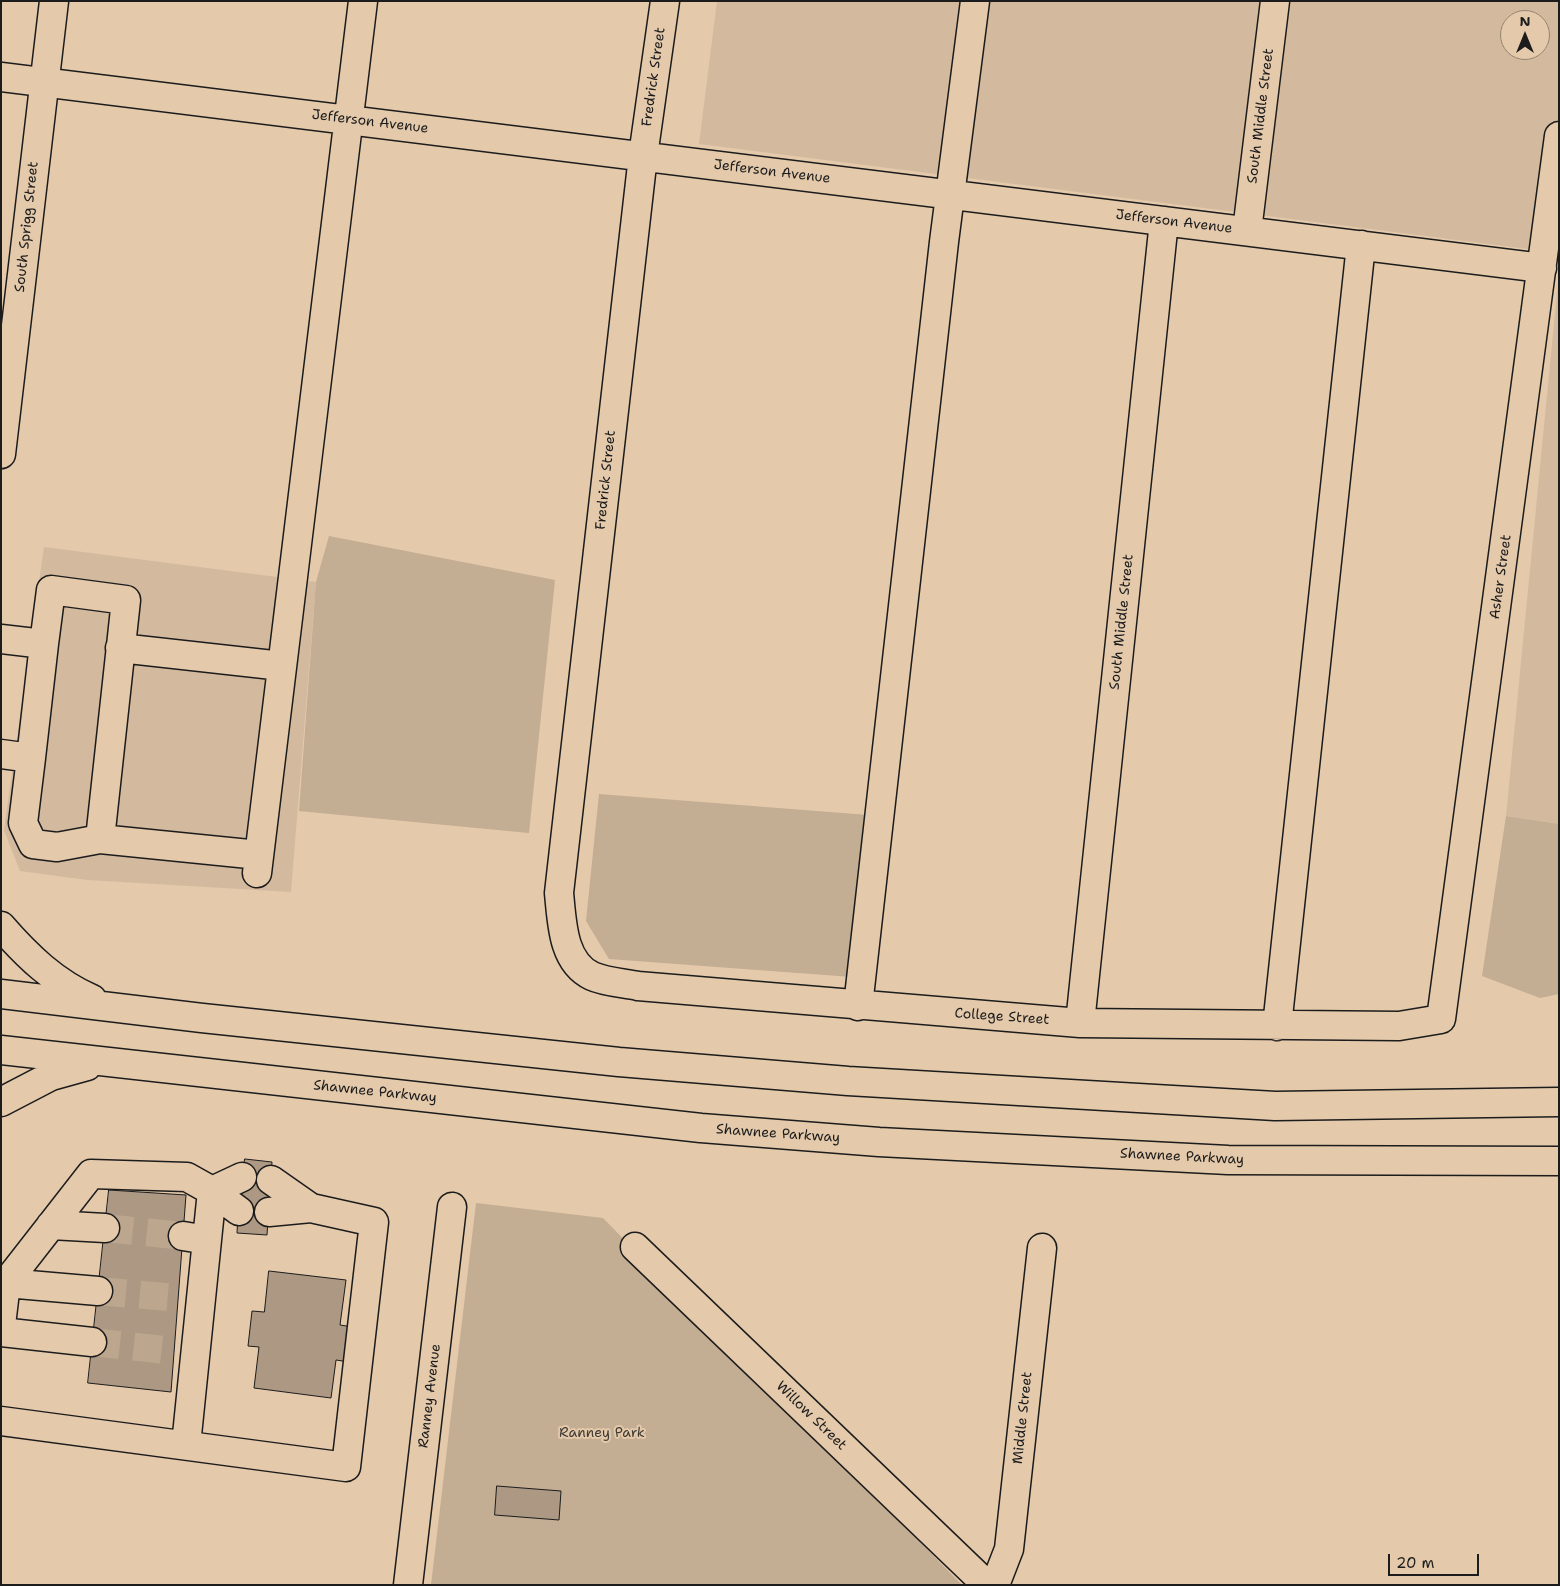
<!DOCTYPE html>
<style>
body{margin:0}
#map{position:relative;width:1560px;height:1586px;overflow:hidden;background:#e4c9ab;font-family:"Shantell Sans",sans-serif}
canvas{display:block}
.frame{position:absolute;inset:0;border:2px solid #1c1c1c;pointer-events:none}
.north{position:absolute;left:1500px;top:10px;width:50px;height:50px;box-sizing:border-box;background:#e4c9ab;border:1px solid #948472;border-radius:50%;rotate:0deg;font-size:14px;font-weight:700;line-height:20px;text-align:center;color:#1c1c1c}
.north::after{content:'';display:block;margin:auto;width:18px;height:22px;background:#1c1c1c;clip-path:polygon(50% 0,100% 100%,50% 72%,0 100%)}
.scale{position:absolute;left:1388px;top:1554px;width:91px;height:22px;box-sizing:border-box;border:2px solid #1c1c1c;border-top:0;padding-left:6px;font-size:15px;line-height:18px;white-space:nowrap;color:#1c1c1c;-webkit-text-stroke:4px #e4c9ab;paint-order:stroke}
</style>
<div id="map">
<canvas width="1560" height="1586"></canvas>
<div class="frame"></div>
<div class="north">N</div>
<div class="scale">20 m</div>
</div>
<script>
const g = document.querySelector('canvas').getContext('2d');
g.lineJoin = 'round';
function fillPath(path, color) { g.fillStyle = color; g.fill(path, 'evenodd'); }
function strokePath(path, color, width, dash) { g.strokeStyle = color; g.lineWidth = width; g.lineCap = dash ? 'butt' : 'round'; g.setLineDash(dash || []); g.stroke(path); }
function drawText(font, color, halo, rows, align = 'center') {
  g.font = font + ' "Shantell Sans",sans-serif'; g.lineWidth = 4; g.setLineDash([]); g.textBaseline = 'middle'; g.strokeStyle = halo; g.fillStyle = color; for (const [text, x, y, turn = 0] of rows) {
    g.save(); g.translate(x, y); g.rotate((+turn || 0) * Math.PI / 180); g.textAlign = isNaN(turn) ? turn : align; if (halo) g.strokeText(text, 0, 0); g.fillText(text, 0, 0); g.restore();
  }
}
const built = new Path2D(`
 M 717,1 L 1559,1 L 1559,253 L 699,144 ZM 1510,20 L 1540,20 L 1540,50 L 1510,50 Z
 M 1559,272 L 1559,824 L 1506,816 Z
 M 44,547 L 316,582 L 291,892 L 87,880 L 20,871 L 4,830 Z`);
const green = new Path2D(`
 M 329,536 L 555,580 L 529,833 L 299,811 L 316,582 Z
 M 599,794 L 868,815 L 852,977 L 609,959 L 586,921 Z
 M 1506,816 L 1559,824 L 1559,994 L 1540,998 L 1482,976 Z
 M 476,1203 L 603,1218 L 962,1585 L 431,1585 Z`);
const building = new Path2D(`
 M 245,1159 L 272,1162 L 267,1235 L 237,1233 L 239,1193 Z
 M 109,1190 L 186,1195 L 171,1392 L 88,1383 Z
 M 269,1271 L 346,1280 L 340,1325 L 353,1327 L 349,1362 L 336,1360 L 331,1398 L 254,1388 L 259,1347 L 248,1346 L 252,1311 L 264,1312 Z
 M 497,1486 L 561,1491 L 559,1520 L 495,1515 Z`);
const minorTunnel = new Path2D(`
 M 105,1228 L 183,1236
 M 98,1291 L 178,1298
 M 92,1342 L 174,1351`);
const minor = new Path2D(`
 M 665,1 L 643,156 L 559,893 C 562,921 562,962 592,976 C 605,982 624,983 638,986 L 1080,1023 L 1399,1026 L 1441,1019 L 1559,136
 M 1,77 L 1542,268
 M 1247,231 L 1275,1
 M 1,639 L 44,644 L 31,758
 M 44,644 L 51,590 L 126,600 L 100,839
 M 120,648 L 282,666
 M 1,754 L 31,758 L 23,823 L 33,844 L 57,847 L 100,839 L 259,855
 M 257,873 L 363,1
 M 858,1006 L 944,242 L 975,1
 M 1080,1023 L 1164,221
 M 1277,1026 L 1361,245
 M 212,1191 L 239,1211
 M 269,1212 L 311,1208
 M 51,1225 L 105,1228
 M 183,1236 L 207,1240
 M 635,1247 L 987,1585
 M 1,1282 L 6,1283 L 91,1174 L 187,1177 L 212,1191 L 242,1177
 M 1,1325 L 6,1283 L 98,1291
 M 1,1332 L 92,1342
 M 1,1421 L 346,1467 L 374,1222 L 311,1208 L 271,1180
 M 186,1445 L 212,1191
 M 408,1585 L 452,1207
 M 995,1585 L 1009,1549 L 1042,1248`);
const major = new Path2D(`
 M 1,454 L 54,1`);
const highway = new Path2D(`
 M 1,926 C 27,956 55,983 92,999
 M 1,994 L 202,1018 L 619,1062 L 848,1081 L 1275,1106 L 1559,1102
 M 1,1050 L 701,1128 L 879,1142 L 1228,1160 L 1559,1161
 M 1,1102 L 51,1076 L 87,1066`);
const streetNames = [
 ["Fredrick Street",654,77,-82],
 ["South Middle Street",1261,116,-83],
 ["Jefferson Avenue",370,122,7],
 ["Jefferson Avenue",772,172,7],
 ["Jefferson Avenue",1174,222,7],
 ["South Sprigg Street",27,227,-84],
 ["Fredrick Street",606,480,-84],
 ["Asher Street",1501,577,-82],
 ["South Middle Street",1122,622,-84],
 ["College Street",1002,1017,4],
 ["Shawnee Parkway",375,1092,6],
 ["Shawnee Parkway",778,1134,4],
 ["Shawnee Parkway",1182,1157,3],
 ["Ranney Avenue",430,1396,-83],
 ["Willow Street",811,1416,44],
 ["Middle Street",1023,1418,-84]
];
const parkNames = [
 ["Ranney Park",602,1433]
];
fillPath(built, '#d3ba9f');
fillPath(green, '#c3ad93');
fillPath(building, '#ac9883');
strokePath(building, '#1c1c1c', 1);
strokePath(minorTunnel, '#bca68e', 28, [28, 14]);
strokePath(minor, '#1c1c1c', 31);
strokePath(major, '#1c1c1c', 31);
strokePath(highway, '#1c1c1c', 31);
strokePath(minor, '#e4c9ab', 28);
strokePath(major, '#e4c9ab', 28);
strokePath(highway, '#e4c9ab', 28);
drawText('14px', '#1c1c1c', '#e4c9ab', streetNames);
drawText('14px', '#3d3934', '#e4c9ab', parkNames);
</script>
